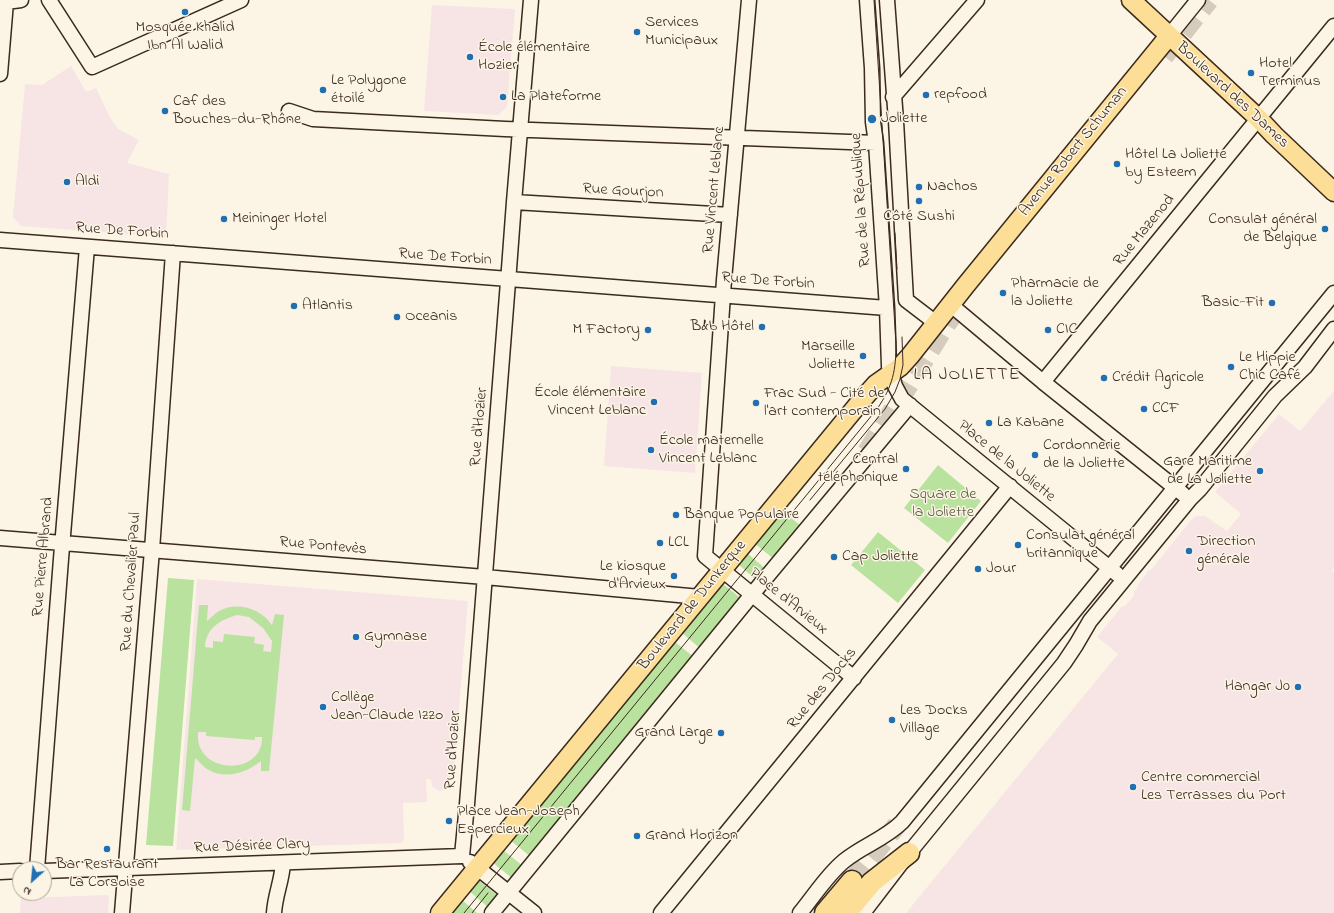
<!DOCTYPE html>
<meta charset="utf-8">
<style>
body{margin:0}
#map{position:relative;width:1334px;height:913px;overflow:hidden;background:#fcf5e5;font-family:"Indie Flower",sans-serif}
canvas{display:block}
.north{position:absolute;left:12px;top:861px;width:40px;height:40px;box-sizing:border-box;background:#fcf5e5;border:1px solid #afa495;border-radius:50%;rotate:207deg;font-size:11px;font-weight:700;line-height:16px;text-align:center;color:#3b2a1e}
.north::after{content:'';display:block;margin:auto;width:14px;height:18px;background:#1f6fb2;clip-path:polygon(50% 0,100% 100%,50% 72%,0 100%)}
</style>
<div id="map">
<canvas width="1334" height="913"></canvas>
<div class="north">N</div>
</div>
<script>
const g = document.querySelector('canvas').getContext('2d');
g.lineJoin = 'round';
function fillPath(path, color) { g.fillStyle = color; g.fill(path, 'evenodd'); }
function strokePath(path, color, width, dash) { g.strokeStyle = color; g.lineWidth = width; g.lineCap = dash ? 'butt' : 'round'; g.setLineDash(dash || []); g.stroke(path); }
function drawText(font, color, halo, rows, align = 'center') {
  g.font = font + ' "Indie Flower",sans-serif'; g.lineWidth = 3; g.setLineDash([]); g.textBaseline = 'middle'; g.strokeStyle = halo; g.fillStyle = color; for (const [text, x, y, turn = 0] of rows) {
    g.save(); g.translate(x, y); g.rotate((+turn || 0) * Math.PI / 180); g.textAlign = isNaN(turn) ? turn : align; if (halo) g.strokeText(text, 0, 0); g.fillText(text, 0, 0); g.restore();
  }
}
const built = new Path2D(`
 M 432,5 L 515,9 L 507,107 L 498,115 L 424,111 Z
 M 71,66 L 86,92 L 96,88 L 111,119 L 118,129 L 139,140 L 127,163 L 169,174 L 166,237 L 21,226 L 13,217 L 25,84 L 42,85 Z
 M 611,366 L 702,373 L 695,473 L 604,466 Z
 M 1334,391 L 1334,568 L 1332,571 L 1334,573 L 1334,913 L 906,913 L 1118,654 L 1097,637 L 1122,606 L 1125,606 L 1134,595 L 1134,592 L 1138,587 L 1137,586 L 1149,570 L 1150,571 L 1192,519 L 1196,516 L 1205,516 L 1227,531 L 1241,514 L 1215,492 L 1279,414 L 1300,431 Z
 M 197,579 L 468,601 L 453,781 L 450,781 L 449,785 L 446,789 L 440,791 L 432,787 L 431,779 L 426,779 L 427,802 L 403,803 L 404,840 L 402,841 L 402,843 L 176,850 Z
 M 109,895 L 108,913 L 20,913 L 21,898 Z`);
const green = new Path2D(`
 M 938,465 L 981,501 L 948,543 L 904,508 Z
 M 782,510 L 802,527 L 775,560 L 754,543 Z
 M 878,532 L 925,570 L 898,603 L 851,565 Z
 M 746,552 L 767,570 L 756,580 L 738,564 Z
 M 168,578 L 194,580 L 173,846 L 146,845 Z
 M 722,583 L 743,600 L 702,650 L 681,632 Z
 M 199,605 L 208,605 L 207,621 C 211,618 215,613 219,611 C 238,601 261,609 272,625 L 275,614 L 284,615 L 269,771 L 261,771 L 261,761 C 246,773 225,780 207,769 C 202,766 199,761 195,758 L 190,811 L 182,810 ZM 237,615 L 249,617 L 263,628 L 272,641 L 271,652 L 263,651 L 264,645 L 254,643 L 255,637 L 224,634 L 223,642 L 213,641 L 213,648 L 205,647 C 206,628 220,620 237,615 ZM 198,732 L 206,732 L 206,736 L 255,740 L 255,737 L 262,737 C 263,777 194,775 198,732 Z
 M 674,641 L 695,658 L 531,857 L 510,840 Z
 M 503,850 L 523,866 L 513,879 L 492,862 Z
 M 478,880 L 498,896 L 489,908 L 469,891 Z
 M 462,900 L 477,913 L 451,913 Z`);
const highwayTunnel = new Path2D(`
 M 1164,56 L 1209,0
 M 867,452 L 947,323 L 959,307
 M 852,881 L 897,825`);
const minor = new Path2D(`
 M 49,0 L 92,67 L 241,0
 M 749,0 L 724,280 L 705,556 L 854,678
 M 867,0 L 872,68 L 873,122 L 876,143 L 887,308 L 889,366 L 895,386 L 902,399 L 1117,574
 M 887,0 L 896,121 L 906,300 L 936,323
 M 0,1 L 6,2 L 21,0
 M 1169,36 L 1198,0
 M 0,74 L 6,2
 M 893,97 L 977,0
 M 289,111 L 313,119 L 505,129 L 876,143
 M 514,202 L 730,215
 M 0,240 L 887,308
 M 951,305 L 1043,382 L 1183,494
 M 1043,382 L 1334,26
 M 0,538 L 485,577 L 700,597
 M 462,856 L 467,804 L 509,269 L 514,202 L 531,0
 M 470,862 L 534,913
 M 37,869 L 61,559 L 87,247
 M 44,871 L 462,856
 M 0,872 L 20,871
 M 122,913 L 152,550 L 173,253
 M 274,913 C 275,895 282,881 283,863
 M 492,913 L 759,586 L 910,405
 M 661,913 L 1010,486
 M 800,913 C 814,896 827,875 844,861 C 862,846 885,839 902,822 L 1334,293
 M 863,913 L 909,853 L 1064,663 L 1076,645 L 1090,621 L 1190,499 L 1200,489 L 1275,396 L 1305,367 L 1334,329`);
const major = new Path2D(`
 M 1131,0 L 1258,118 L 1274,135 L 1334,192
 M 440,913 L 861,401 L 876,384 L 900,367 L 910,356 L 966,285 L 1169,36`);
const highway = new Path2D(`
 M 825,913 L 852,881
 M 846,913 L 872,882 L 909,853`);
const tram = new Path2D(`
 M 895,233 L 897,269
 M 810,500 L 885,409 L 895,392 L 900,379 L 903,365 L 902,337
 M 464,913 L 877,409 C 893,386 896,370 896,343 L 874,0
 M 472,913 L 488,893`);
const markers = [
 [185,12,4,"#1f6fb2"],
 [637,32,4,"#1f6fb2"],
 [470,57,4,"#1f6fb2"],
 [1251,73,4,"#1f6fb2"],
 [323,90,4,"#1f6fb2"],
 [926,95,4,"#1f6fb2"],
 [503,97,4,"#1f6fb2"],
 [165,111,4,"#1f6fb2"],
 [872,119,5,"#1f6fb2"],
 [1117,164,4,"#1f6fb2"],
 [67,182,4,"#1f6fb2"],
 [919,187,4,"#1f6fb2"],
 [919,201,4,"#1f6fb2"],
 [224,219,4,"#1f6fb2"],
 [1325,229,4,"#1f6fb2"],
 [1003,293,4,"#1f6fb2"],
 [1272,303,4,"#1f6fb2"],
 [294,306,4,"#1f6fb2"],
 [397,317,4,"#1f6fb2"],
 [762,327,4,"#1f6fb2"],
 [648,330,4,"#1f6fb2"],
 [1048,330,4,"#1f6fb2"],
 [863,356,4,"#1f6fb2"],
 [1231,367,4,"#1f6fb2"],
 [1104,378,4,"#1f6fb2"],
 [654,402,4,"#1f6fb2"],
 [756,403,4,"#1f6fb2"],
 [1144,409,4,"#1f6fb2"],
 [989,423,4,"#1f6fb2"],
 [651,450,4,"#1f6fb2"],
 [1035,455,4,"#1f6fb2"],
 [906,469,4,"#1f6fb2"],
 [1260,471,4,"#1f6fb2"],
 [676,515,4,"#1f6fb2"],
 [660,543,4,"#1f6fb2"],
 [1018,545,4,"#1f6fb2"],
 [1189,551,4,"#1f6fb2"],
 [834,557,4,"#1f6fb2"],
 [978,569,4,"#1f6fb2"],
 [674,576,4,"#1f6fb2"],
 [356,637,4,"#1f6fb2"],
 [1298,687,4,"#1f6fb2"],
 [323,707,4,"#1f6fb2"],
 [892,720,4,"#1f6fb2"],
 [721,733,4,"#1f6fb2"],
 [1133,787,4,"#1f6fb2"],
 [449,821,4,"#1f6fb2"],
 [637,836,4,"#1f6fb2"],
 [107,849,4,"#1f6fb2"]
];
const poiNames = [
 ["Services",645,23],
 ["Municipaux",645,41],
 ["Mosquée Khalid",185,28,"center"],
 ["Ibn Al Walid",185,46,"center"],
 ["École élémentaire",478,48],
 ["Hozier",478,66],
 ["Hotel",1259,64],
 ["Terminus",1259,82],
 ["Le Polygone",331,81],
 ["étoilé",331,99],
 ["repfood",934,95],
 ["La Plateforme",511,97],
 ["Caf des",173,102],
 ["Bouches-du-Rhône",173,120],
 ["Joliette",881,119],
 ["Hôtel La Joliette",1125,155],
 ["by Esteem",1125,173],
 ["Aldi",75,182],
 ["Nachos",927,187],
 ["Côté Sushi",919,217,"center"],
 ["Meininger Hotel",232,219],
 ["Consulat général",1317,220,"right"],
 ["de Belgique",1317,238,"right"],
 ["Pharmacie de",1011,284],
 ["la Joliette",1011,302],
 ["Basic-Fit",1264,303,"right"],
 ["Atlantis",302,306],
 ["Oceanis",405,317],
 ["B&b Hôtel",754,327,"right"],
 ["M Factory",640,330,"right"],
 ["CIC",1056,330],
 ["Marseille",855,347,"right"],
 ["Joliette",855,365,"right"],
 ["Le Hippie",1239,358],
 ["Chic Café",1239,376],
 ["Crédit Agricole",1112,378],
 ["École élémentaire",646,393,"right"],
 ["Vincent Leblanc",646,411,"right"],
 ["Frac Sud - Cité de",764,394],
 ["l'art contemporain",764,412],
 ["CCF",1152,409],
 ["La Kabane",997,423],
 ["École maternelle",659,441],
 ["Vincent Leblanc",659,459],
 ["Cordonnerie",1043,446],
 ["de la Joliette",1043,464],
 ["Central",898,460,"right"],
 ["téléphonique",898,478,"right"],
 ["Gare Maritime",1252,462,"right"],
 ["de La Joliette",1252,480,"right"],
 ["Banque Populaire",684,515],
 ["Consulat général",1026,536],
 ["britannique",1026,554],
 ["Direction",1197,542],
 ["générale",1197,560],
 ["LCL",668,543],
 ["Cap Joliette",842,557],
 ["Le kiosque",666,567,"right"],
 ["d'Arvieux",666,585,"right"],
 ["Jour",986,569],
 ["Gymnase",364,637],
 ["Hangar J0",1290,687,"right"],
 ["Collège",331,698],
 ["Jean-Claude Izzo",331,716],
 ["Les Docks",900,711],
 ["Village",900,729],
 ["Grand Large",713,733,"right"],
 ["Centre commercial",1141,778],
 ["Les Terrasses du Port",1141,796],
 ["Place Jean-Joseph",457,812],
 ["Espercieux",457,830],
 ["Grand Horizon",645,836],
 ["Bar Restaurant",107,865,"center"],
 ["La Corsoise",107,883,"center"]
];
const streetNames = [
 ["Boulevard des Dames",1232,96,43],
 ["Avenue Robert Schuman",1074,152,-51],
 ["Rue Vincent Leblanc",715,190,-85],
 ["Rue Gourjon",623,192,3],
 ["Rue de la République",862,200,-94],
 ["Rue Mazenod",1145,231,-51],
 ["Rue De Forbin",122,232,4],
 ["Rue De Forbin",445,258,4],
 ["Rue De Forbin",768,282,4],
 ["Rue d'Hozier",480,427,-85],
 ["Place de la Joliette",1006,462,39],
 ["Rue Pontevès",323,547,5],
 ["Rue Pierre Albrand",44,557,-85],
 ["Rue du Chevalier Paul",132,582,-86],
 ["Place d'Arvieux",788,602,39],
 ["Boulevard de Dunkerque",693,606,-51],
 ["Rue des Docks",823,689,-51],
 ["Rue d'Hozier",454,750,-86],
 ["Rue Désirée Clary",252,847,-2]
];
const parkNames = [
 ["Square de",943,495],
 ["la Joliette",943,513]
];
const quarterNames = [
 ["LA JOLIETTE",967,376]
];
fillPath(built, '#f7e5e6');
fillPath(green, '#b9e29e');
strokePath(highwayTunnel, '#d5ccbd', 20, [20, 10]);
strokePath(minor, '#3b2a1e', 17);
strokePath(major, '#3b2a1e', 21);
strokePath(highway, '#3b2a1e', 23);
strokePath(minor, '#fcf5e5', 14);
strokePath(major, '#fcde96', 18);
strokePath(highway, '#fcde96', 20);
strokePath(tram, '#3b2a1e', 1);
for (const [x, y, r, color] of markers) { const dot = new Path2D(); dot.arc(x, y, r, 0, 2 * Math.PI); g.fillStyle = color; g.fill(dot); strokePath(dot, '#fcf5e5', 1.5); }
drawText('16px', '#3b2a1e', '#fcf5e5', poiNames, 'left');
drawText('16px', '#3b2a1e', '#fcf5e5', streetNames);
drawText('16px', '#5a583e', '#fcf5e5', parkNames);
g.letterSpacing = '1px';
drawText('18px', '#3b2a1e', '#fcf5e5', quarterNames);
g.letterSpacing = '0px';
</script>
